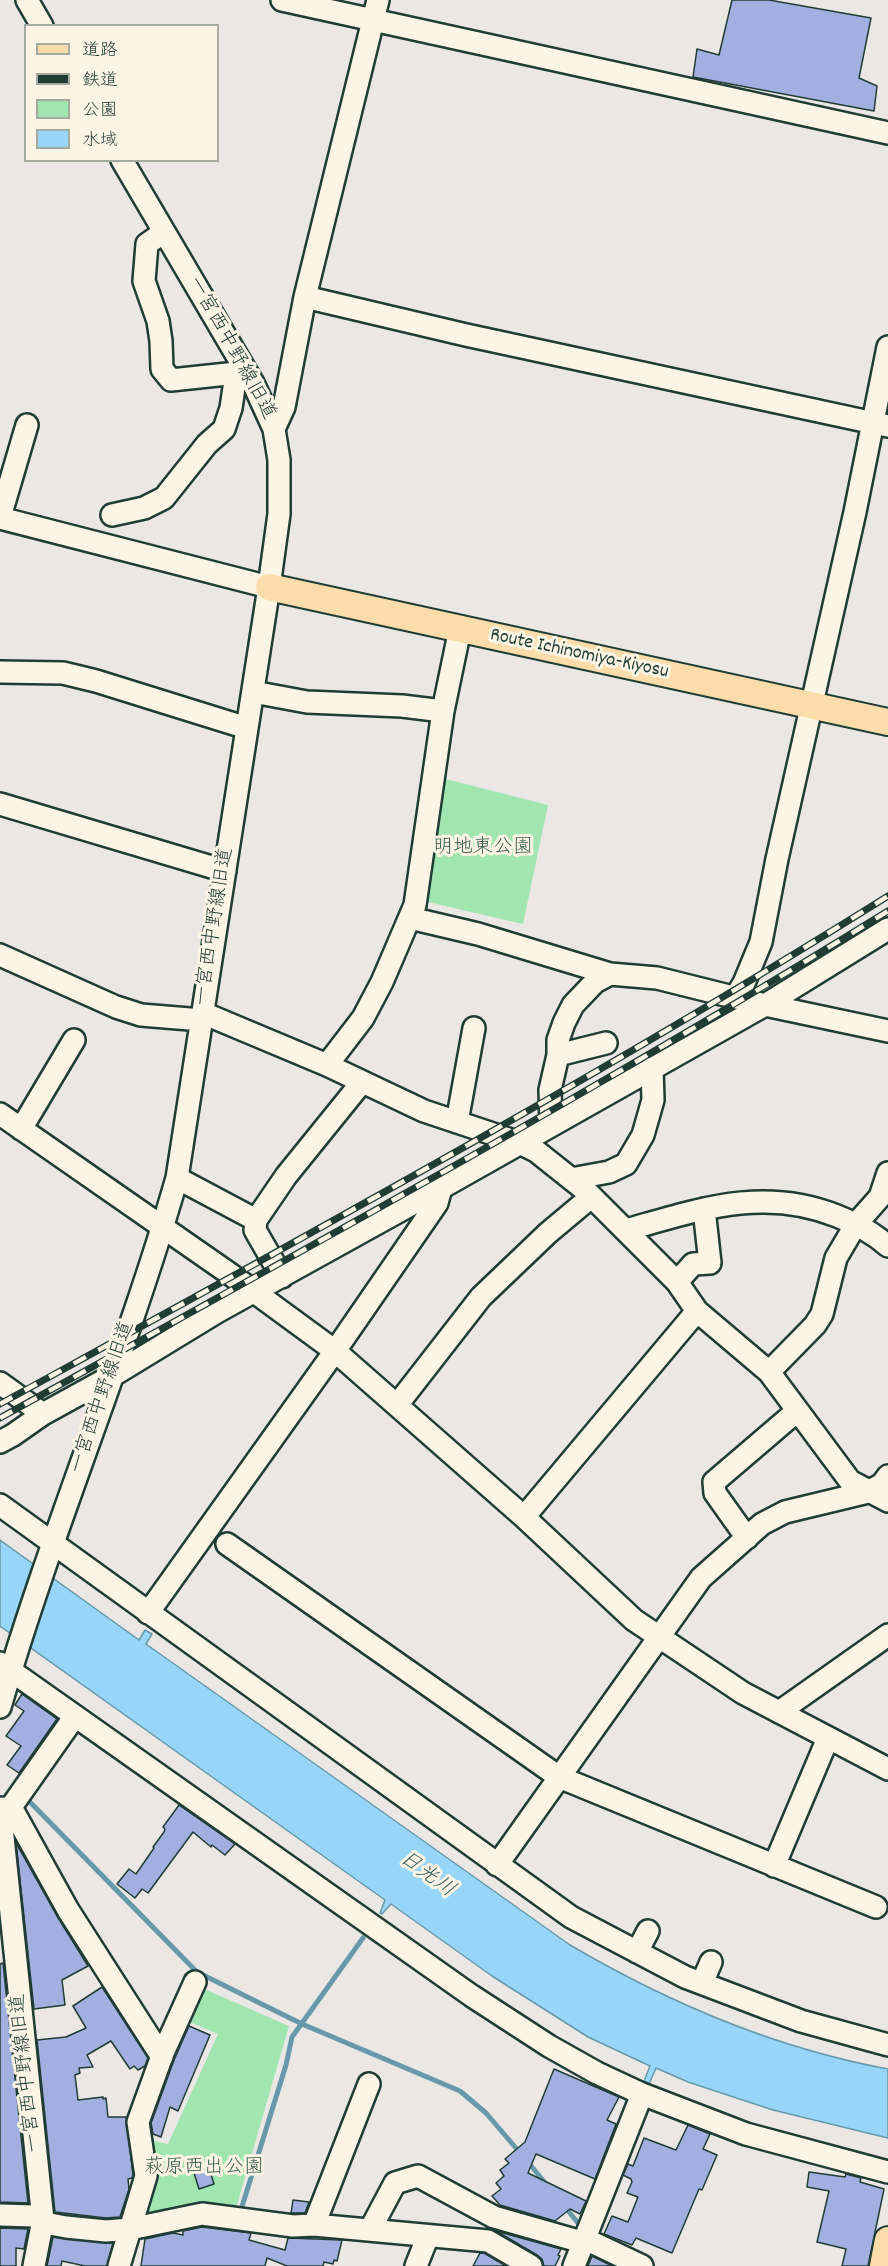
<!DOCTYPE html>
<meta charset="utf-8">
<style>
body{margin:0}
#map{position:relative;width:888px;height:2266px;overflow:hidden;background:#eae7e4;font-family:Dekko,"Klee One",sans-serif}
canvas{display:block}
.legend{position:absolute;left:24px;top:24px;width:195px;height:138px;box-sizing:border-box;background:#fcf5e5;border:2px solid #a4ab9e;margin:0;padding:8px 10px;list-style:none;font-size:18px;color:#1f3d34}
.legend li{display:flex;align-items:center;gap:12px;height:30px}
.legend b{width:30px;border:2px solid #a4ab9e}
</style>
<div id="map">
<canvas width="888" height="2266"></canvas>
<ul class="legend">
<li><b style="height:8px;background:#fbddab"></b>道路</li>
<li><b style="height:8px;background:#1f3d34"></b>鉄道</li>
<li><b style="height:16px;background:#a1e5b1"></b>公園</li>
<li><b style="height:16px;background:#97d6f8"></b>水域</li>
</ul>
</div>
<script>
const g = document.querySelector('canvas').getContext('2d');
g.lineJoin = 'round';
function fillPath(path, color) { g.fillStyle = color; g.fill(path, 'evenodd'); }
function strokePath(path, color, width, dash) { g.strokeStyle = color; g.lineWidth = width; g.lineCap = dash ? 'butt' : 'round'; g.setLineDash(dash || []); g.stroke(path); }
function drawText(font, color, halo, rows, align = 'center') {
  g.font = font + ' Dekko,"Klee One",sans-serif'; g.lineWidth = 6; g.setLineDash([]); g.textBaseline = 'middle'; g.strokeStyle = halo; g.fillStyle = color; for (const [text, x, y, turn = 0] of rows) {
    g.save(); g.translate(x, y); g.rotate((+turn || 0) * Math.PI / 180); g.textAlign = isNaN(turn) ? turn : align; if (halo) g.strokeText(text, 0, 0); g.fillText(text, 0, 0); g.restore();
  }
}
const green = new Path2D(`
 M 438,777 L 548,805 L 523,924 L 419,900 Z
 M 202,1988 L 289,2026 L 235,2212 L 137,2222 L 146,2139 L 168,2144 L 218,2034 L 187,2021 Z`);
const water = new Path2D(`
 M 0,1540 L 139,1640 L 145,1630 L 152,1634 L 146,1644 L 570,1945 C 669,2003 774,2048 888,2069 L 888,2138 L 773,2110 L 688,2082 L 656,2068 L 649,2084 L 644,2081 L 650,2066 L 588,2037 L 492,1976 L 391,1904 L 382,1914 L 380,1913 L 385,1900 L 0,1626 Z`);
const stream = new Path2D(`
 M 25,1797 L 197,1972 L 302,2024 L 460,2091 L 486,2113 L 521,2154
 M 527,2161 L 546,2184
 M 565,2207 L 582,2228
 M 240,2213 L 286,2065 L 292,2037 L 363,1938`);
const building = new Path2D(`
 M 732,0 L 769,0 L 871,18 L 859,78 L 877,86 L 874,111 L 693,77 L 697,49 L 719,55 Z
 M 22,1694 L 57,1719 L 19,1773 L 7,1765 L 21,1746 L 6,1736 L 24,1711 L 15,1705 Z
 M 179,1805 L 235,1844 L 225,1855 L 212,1845 L 211,1847 L 193,1832 L 148,1893 L 142,1889 L 135,1898 L 117,1884 L 129,1869 L 136,1874 L 154,1848 L 153,1847 L 164,1832 L 165,1829 L 163,1827 Z
 M 16,1843 L 57,1916 L 88,1966 L 62,1980 L 65,2005 L 34,2009 Z
 M 3,1963 L 28,2203 L 0,2202 L 0,1964 Z
 M 102,1987 L 148,2058 L 145,2066 L 138,2070 L 134,2066 L 130,2069 L 111,2041 L 87,2055 L 93,2067 L 79,2068 L 80,2073 L 75,2075 L 78,2100 L 103,2097 L 103,2099 L 106,2098 L 108,2117 L 126,2117 L 133,2175 L 132,2178 L 128,2179 L 129,2189 L 120,2217 L 106,2218 L 55,2212 L 37,2040 L 66,2037 L 86,2028 L 73,2006 Z
 M 189,2026 L 210,2035 L 178,2111 L 170,2107 L 161,2137 L 153,2134 L 151,2123 L 174,2060 Z
 M 554,2069 L 619,2097 L 607,2120 L 616,2124 L 595,2179 L 536,2154 L 528,2173 L 586,2201 L 580,2214 L 570,2209 L 555,2221 L 500,2205 L 492,2196 L 501,2189 L 496,2183 L 504,2176 L 500,2170 L 509,2163 L 505,2159 L 525,2142 Z
 M 688,2125 L 710,2134 L 703,2149 L 717,2155 L 702,2190 L 699,2189 L 672,2253 L 636,2238 L 632,2245 L 604,2234 L 612,2216 L 628,2222 L 638,2197 L 627,2193 L 632,2182 L 631,2179 L 623,2175 L 628,2164 L 633,2166 L 644,2138 L 676,2150 Z
 M 209,2168 L 214,2184 L 199,2189 L 194,2173 Z
 M 809,2172 L 845,2177 L 846,2174 L 861,2178 L 860,2182 L 884,2189 L 868,2266 L 842,2266 L 846,2249 L 817,2242 L 829,2191 L 807,2187 Z
 M 293,2200 L 309,2202 L 305,2213 L 291,2213 Z
 M 202,2227 L 251,2233 L 249,2240 L 285,2250 L 288,2238 L 342,2240 L 337,2261 L 334,2260 L 333,2264 L 324,2262 L 323,2266 L 287,2266 L 267,2258 L 265,2266 L 141,2266 L 145,2239 L 173,2233 L 183,2235 L 183,2231 Z
 M 0,2228 L 28,2229 L 24,2249 L 16,2248 L 16,2266 L 0,2266 Z
 M 496,2231 L 561,2249 L 558,2255 L 560,2256 L 555,2266 L 544,2266 L 542,2259 L 537,2255 Z
 M 53,2237 L 113,2243 L 107,2266 L 85,2266 L 62,2261 L 61,2266 L 47,2266 Z
 M 480,2253 L 484,2253 L 506,2266 L 473,2266 Z
 M 592,2256 L 612,2266 L 588,2266 Z`);
const minor = new Path2D(`
 M 27,0 L 42,26
 M 282,0 L 888,133
 M 305,297 L 466,335 L 888,426
 M 274,429 L 284,407 L 305,297 L 378,0
 M 112,515 L 144,508 L 164,498 L 207,444 L 224,429 L 231,408 L 235,381 L 246,372 L 171,380 L 162,369 L 161,341 L 158,321 L 144,281 L 147,244 L 164,232
 M 0,517 L 27,425
 M 0,518 L 269,587
 M 0,672 L 63,673 L 96,681 L 247,728
 M 253,692 L 307,702 L 402,706 L 443,711
 M 0,804 L 225,871
 M 410,918 L 478,934 L 610,974
 M 0,955 L 116,1007 L 141,1015 L 202,1020
 M 736,996 L 744,983 L 761,942 L 777,859 L 855,512 L 888,347
 M 203,1013 L 327,1065 L 424,1111 L 520,1143 L 536,1151 L 585,1190 L 677,1282 L 697,1311 L 769,1372 L 850,1481 L 888,1501
 M 558,1055 L 606,1043
 M 327,1065 L 363,1018 L 382,982 L 415,905 L 443,711 L 460,629
 M 0,1114 L 230,1274 L 335,1351 L 524,1517 L 634,1620 L 743,1693 L 888,1769
 M 457,1122 L 474,1028
 M 551,1125 L 550,1090 L 558,1055 L 558,1040 L 564,1023 L 573,1005 L 595,982 L 610,974 L 657,978 L 765,1005 L 888,1031
 M 21,1129 L 74,1040
 M 177,1178 L 256,1220 L 255,1230 L 282,1277
 M 571,1179 L 609,1172 L 626,1164 L 643,1135 L 653,1100 L 652,1068
 M 256,1220 L 286,1176 L 362,1082
 M 626,1230 C 698,1210 763,1186 837,1216 C 855,1223 873,1233 888,1246
 M 677,1282 L 693,1264 L 710,1263 L 704,1209
 M 769,1372 L 815,1325 L 822,1314 L 836,1258 L 856,1224 L 880,1197 L 888,1173
 M 0,1383 L 43,1414
 M 397,1405 L 481,1297 L 548,1233 L 591,1197
 M 0,1442 L 13,1435 L 43,1414 L 112,1376 L 217,1312 L 441,1188 L 765,1005 L 888,929
 M 0,1505 L 571,1917 L 685,1977 L 801,2021 L 888,2045
 M 524,1517 L 697,1311
 M 747,1538 L 715,1493 L 714,1482 L 797,1411
 M 227,1544 L 559,1777 L 876,1907
 M 148,1613 L 335,1351 L 437,1203 L 441,1188
 M 0,1663 L 472,1996 L 549,2046 L 597,2073 L 642,2094 L 746,2134 L 888,2172
 M 0,1707 C 52,1528 126,1356 177,1178 L 269,587 L 279,514 L 279,460 L 274,429 L 253,383 L 122,160
 M 779,1712 L 888,1635
 M 11,1807 L 68,1910 L 162,2057
 M 0,1808 L 43,2220 L 34,2266
 M 0,1809 L 11,1807 L 75,1716
 M 497,1865 L 701,1578 L 762,1524 L 785,1512 L 868,1492 L 882,1484 L 888,1476
 M 774,1866 L 828,1738
 M 637,1952 L 648,1931
 M 702,1983 L 711,1962
 M 0,2215 L 34,2216 L 50,2224 L 66,2227 L 106,2231 L 130,2229 L 202,2214 L 293,2226 L 314,2225 L 488,2241 L 531,2266
 M 314,2225 L 369,2084
 M 370,2230 L 395,2183 L 418,2176 L 494,2217 L 582,2242
 M 583,2238 L 642,2266
 M 119,2266 L 146,2176 L 138,2122 L 163,2053 L 195,1982
 M 416,2266 L 428,2236
 M 574,2266 L 642,2094`);
const major = new Path2D(`
 M 269,587 L 888,722
 M 883,2266 L 888,2240`);
const rail = new Path2D(`
 M 0,1404 C 299,1240 599,1077 888,896
 M 0,1418 C 298,1253 598,1090 888,911`);
const streetNames = [
 ["一宮西中野線旧道",230,349,61],
 ["Route Ichinomiya-Kiyosu",579,655,12],
 ["一宮西中野線旧道",216,927,-81],
 ["一宮西中野線旧道",104,1398,-71],
 ["一宮西中野線旧道",28,2073,-96]
];
const parkNames = [
 ["明地東公園",483,849],
 ["萩原西出公園",204,2169]
];
const waterNames = [
 ["日光川",426,1876,36]
];
fillPath(green, '#a1e5b1');
fillPath(water, '#97d6f8');
strokePath(water, '#6799aa', 1.5);
strokePath(stream, '#6799aa', 5);
fillPath(building, '#a1b0e0');
strokePath(building, '#1f3d34', 1.5);
strokePath(minor, '#1f3d34', 26);
strokePath(major, '#1f3d34', 30);
strokePath(minor, '#fcf5e5', 21);
strokePath(major, '#fbddab', 26);
strokePath(rail, '#1f3d34', 7);
strokePath(rail, '#fcf5e5', 4.5, [14]);
drawText('20px', '#1f3d34', '#fcf5e5', streetNames);
drawText('20px', '#395f4d', '#fcf5e5', parkNames);
drawText('italic 21px', '#375c5b', '#fcf5e5', waterNames);
</script>
